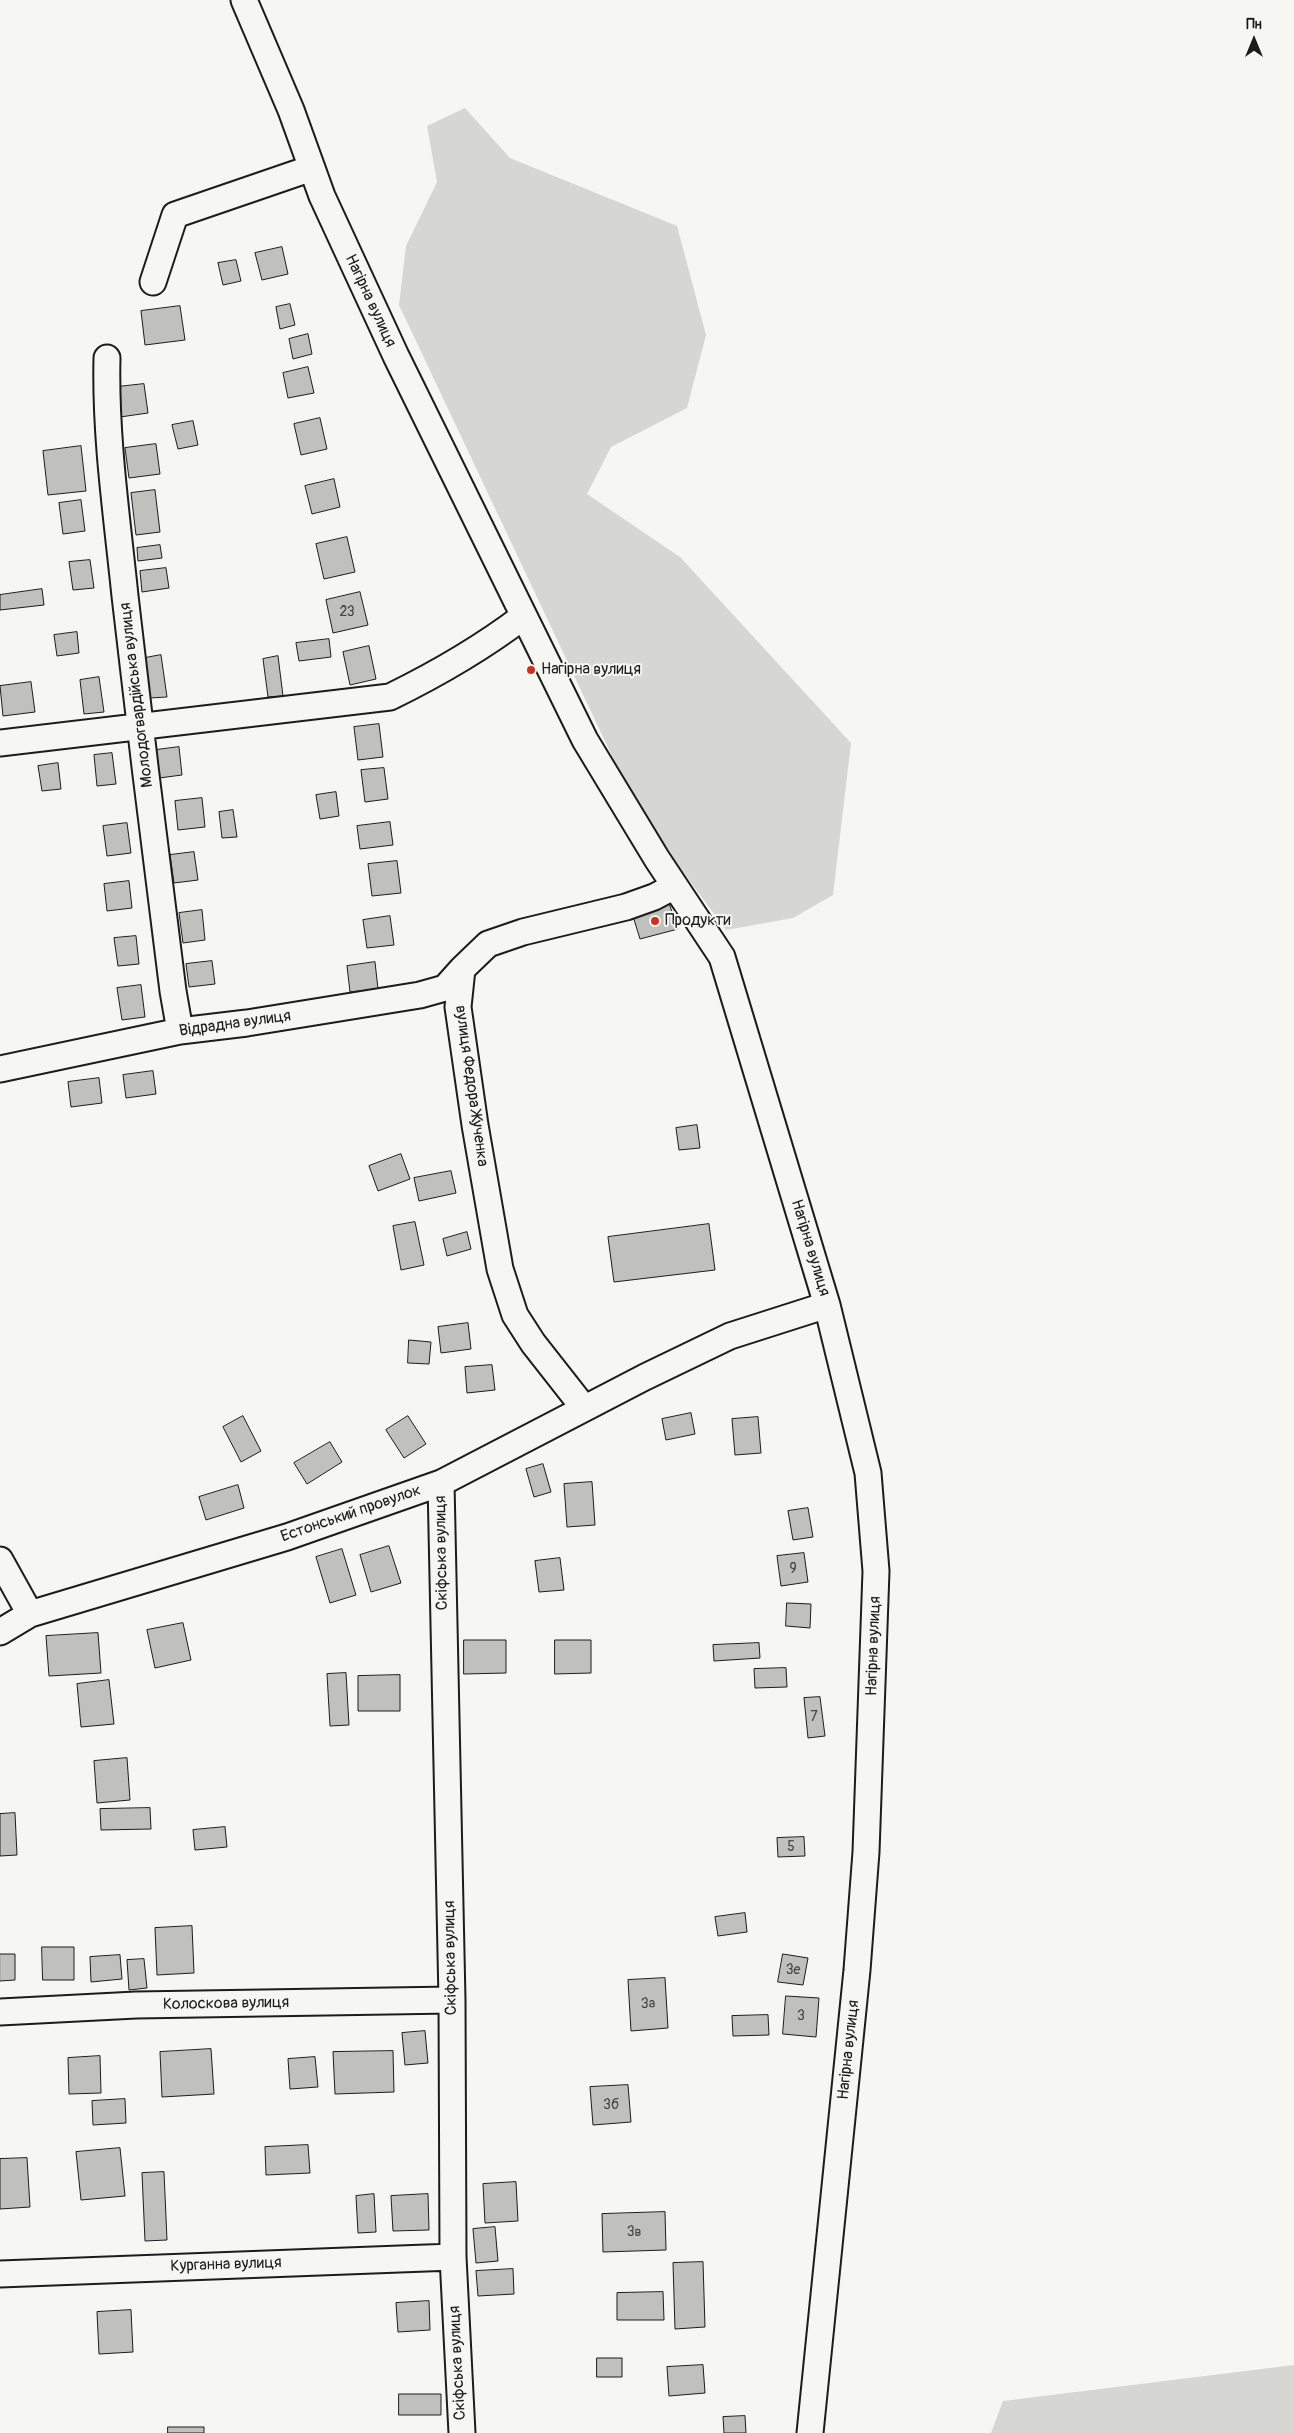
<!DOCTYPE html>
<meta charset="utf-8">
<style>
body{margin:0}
#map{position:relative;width:1294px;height:2433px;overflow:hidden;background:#f6f6f2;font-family:Pangolin,sans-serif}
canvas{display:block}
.north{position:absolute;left:1229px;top:15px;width:50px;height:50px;-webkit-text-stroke:4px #f6f6f2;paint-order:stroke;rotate:0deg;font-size:14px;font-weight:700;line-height:20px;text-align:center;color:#1c1c1c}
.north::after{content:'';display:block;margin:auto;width:18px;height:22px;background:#1c1c1c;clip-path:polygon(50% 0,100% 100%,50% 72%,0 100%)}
</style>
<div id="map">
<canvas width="1294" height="2433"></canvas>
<div class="north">Пн</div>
</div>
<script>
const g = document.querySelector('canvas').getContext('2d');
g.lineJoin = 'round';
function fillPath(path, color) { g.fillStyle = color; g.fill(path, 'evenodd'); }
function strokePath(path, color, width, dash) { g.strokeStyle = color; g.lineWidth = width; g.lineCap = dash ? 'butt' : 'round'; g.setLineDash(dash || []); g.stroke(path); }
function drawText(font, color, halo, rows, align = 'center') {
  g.font = font + ' Pangolin,sans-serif'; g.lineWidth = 4; g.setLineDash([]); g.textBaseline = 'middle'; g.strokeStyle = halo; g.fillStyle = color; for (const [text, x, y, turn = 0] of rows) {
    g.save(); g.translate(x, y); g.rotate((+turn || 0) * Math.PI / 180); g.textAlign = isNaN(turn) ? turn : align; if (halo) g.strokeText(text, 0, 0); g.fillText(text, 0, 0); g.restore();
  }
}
const green = new Path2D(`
 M 465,108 L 510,158 L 677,226 L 706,335 L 687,408 L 611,447 L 587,494 L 680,557 L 851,743 L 833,895 L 793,918 L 726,930 L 638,811 L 399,305 L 406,246 L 437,182 L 427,126 Z
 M 1294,2365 L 1294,2433 L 991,2433 L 1003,2401 Z`);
const building = new Path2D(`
 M 282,247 L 288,274 L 262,280 L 255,253 Z
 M 236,260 L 241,281 L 223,285 L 218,263 Z
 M 290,304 L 295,325 L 280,329 L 276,307 Z
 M 180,306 L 185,340 L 145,345 L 141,311 Z
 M 308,334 L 312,354 L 293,359 L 289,339 Z
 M 308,367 L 314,393 L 288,398 L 283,373 Z
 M 144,384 L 148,413 L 120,417 L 117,387 Z
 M 320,418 L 327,449 L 301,455 L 294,424 Z
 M 193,421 L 198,445 L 178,449 L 172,425 Z
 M 156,444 L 160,474 L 129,478 L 125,448 Z
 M 81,446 L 86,491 L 48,495 L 43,451 Z
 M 334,479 L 340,507 L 312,514 L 305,486 Z
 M 155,490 L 160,532 L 136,535 L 131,493 Z
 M 81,500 L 85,531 L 63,534 L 59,503 Z
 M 347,537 L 355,572 L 324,579 L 316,544 Z
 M 160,545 L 162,558 L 138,561 L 137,548 Z
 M 90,560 L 94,588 L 73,590 L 69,562 Z
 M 166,568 L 169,588 L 142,592 L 140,571 Z
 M 42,589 L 44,605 L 0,610 L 0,595 Z
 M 360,592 L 368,625 L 333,633 L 326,600 Z
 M 77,632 L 79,653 L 57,656 L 54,635 Z
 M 329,639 L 331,657 L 299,661 L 296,643 Z
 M 369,646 L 376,679 L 350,685 L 343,652 Z
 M 161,655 L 167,697 L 150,698 L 145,658 Z
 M 278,656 L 283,696 L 268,697 L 263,659 Z
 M 99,677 L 104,712 L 84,714 L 80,680 Z
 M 31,682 L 35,712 L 3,716 L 0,686 Z
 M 379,724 L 383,757 L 358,760 L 354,727 Z
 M 179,747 L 182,775 L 159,778 L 156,750 Z
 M 112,753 L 116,784 L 97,786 L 94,755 Z
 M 58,763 L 61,789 L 42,791 L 38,766 Z
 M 384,768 L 388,799 L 365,802 L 361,770 Z
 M 336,792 L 339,816 L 320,819 L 316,795 Z
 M 202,798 L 205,827 L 178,830 L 175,801 Z
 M 233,810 L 237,837 L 222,838 L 219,812 Z
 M 390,822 L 393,845 L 360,849 L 357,826 Z
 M 127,823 L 131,853 L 107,856 L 103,826 Z
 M 194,852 L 198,880 L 174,883 L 170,855 Z
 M 397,861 L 401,893 L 372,896 L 368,864 Z
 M 129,881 L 132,908 L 107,911 L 104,884 Z
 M 669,903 L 678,929 L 640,939 L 632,913 Z
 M 202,910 L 205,940 L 183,943 L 179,913 Z
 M 390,916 L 394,945 L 367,948 L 363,920 Z
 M 136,936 L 139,964 L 118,966 L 114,938 Z
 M 212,961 L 215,984 L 189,987 L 186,964 Z
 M 375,962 L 378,989 L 350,992 L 347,966 Z
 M 141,985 L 145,1017 L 122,1020 L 117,988 Z
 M 153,1071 L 156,1094 L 126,1098 L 123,1075 Z
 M 99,1078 L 102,1103 L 71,1107 L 68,1082 Z
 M 697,1125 L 700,1148 L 679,1150 L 676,1128 Z
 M 401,1154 L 410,1179 L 378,1191 L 369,1166 Z
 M 451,1171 L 456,1193 L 419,1201 L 414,1178 Z
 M 415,1222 L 424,1265 L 401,1270 L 393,1226 Z
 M 709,1224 L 715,1270 L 614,1282 L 608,1237 Z
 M 467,1232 L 471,1249 L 447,1256 L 443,1239 Z
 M 468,1323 L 471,1349 L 441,1353 L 438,1327 Z
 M 409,1340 L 431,1342 L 429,1364 L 408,1363 Z
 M 492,1365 L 495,1390 L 467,1393 L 465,1367 Z
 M 691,1413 L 695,1434 L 666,1440 L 662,1419 Z
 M 243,1416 L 261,1451 L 241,1462 L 223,1427 Z
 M 408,1416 L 426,1444 L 404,1458 L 386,1430 Z
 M 758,1417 L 761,1453 L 735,1455 L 732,1419 Z
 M 330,1442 L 342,1462 L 307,1484 L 294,1463 Z
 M 543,1464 L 551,1492 L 534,1497 L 526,1469 Z
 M 592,1482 L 595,1525 L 567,1527 L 564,1484 Z
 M 238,1485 L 244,1508 L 206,1520 L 199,1497 Z
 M 808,1508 L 813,1537 L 793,1540 L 788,1511 Z
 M 389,1546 L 401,1583 L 371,1592 L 360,1555 Z
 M 342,1549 L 356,1595 L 330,1603 L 316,1557 Z
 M 804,1553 L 808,1582 L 781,1586 L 777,1556 Z
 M 560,1558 L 564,1590 L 539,1592 L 535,1561 Z
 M 787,1603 L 811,1604 L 810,1628 L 786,1626 Z
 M 183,1623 L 191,1660 L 155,1668 L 147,1630 Z
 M 98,1633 L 101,1673 L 49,1676 L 46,1636 Z
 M 464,1640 L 506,1640 L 506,1673 L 464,1674 Z
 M 555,1640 L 591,1640 L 591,1673 L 555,1674 Z
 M 759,1643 L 760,1658 L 714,1661 L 713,1645 Z
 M 786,1668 L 787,1687 L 755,1688 L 754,1669 Z
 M 346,1673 L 349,1725 L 330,1726 L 327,1674 Z
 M 400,1675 L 400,1711 L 358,1711 L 358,1676 Z
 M 109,1680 L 114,1724 L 81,1727 L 77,1684 Z
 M 820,1697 L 825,1736 L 808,1738 L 804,1698 Z
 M 127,1758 L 130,1800 L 97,1803 L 94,1761 Z
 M 150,1808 L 151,1829 L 101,1830 L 100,1809 Z
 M 15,1813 L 17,1855 L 0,1856 L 0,1814 Z
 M 225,1827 L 227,1847 L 195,1850 L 193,1830 Z
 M 804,1837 L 805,1856 L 778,1857 L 777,1838 Z
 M 745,1913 L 747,1932 L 718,1936 L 715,1917 Z
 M 192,1926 L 194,1973 L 157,1975 L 155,1928 Z
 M 42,1947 L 74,1947 L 74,1980 L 43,1980 Z
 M 0,1954 L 15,1954 L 15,1980 L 0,1981 Z
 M 783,1954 L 808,1958 L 803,1985 L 778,1982 Z
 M 120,1955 L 122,1979 L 91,1982 L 90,1957 Z
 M 144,1959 L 147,1988 L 129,1990 L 127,1960 Z
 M 665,1978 L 668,2028 L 631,2031 L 628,1980 Z
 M 786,1996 L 819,1998 L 816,2037 L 783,2034 Z
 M 768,2015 L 769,2035 L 733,2036 L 732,2016 Z
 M 425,2031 L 428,2063 L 405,2065 L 402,2033 Z
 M 211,2049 L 214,2094 L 162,2097 L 160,2052 Z
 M 393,2051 L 394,2092 L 335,2094 L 333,2052 Z
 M 100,2056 L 101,2093 L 69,2094 L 68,2058 Z
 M 315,2057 L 318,2087 L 290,2089 L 288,2059 Z
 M 628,2085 L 631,2122 L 593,2125 L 590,2087 Z
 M 125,2099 L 126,2123 L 93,2125 L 92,2101 Z
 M 308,2145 L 310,2173 L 266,2175 L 265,2147 Z
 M 120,2148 L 125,2196 L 81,2200 L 76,2152 Z
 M 27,2158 L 30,2207 L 0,2209 L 0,2159 Z
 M 164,2172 L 167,2240 L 145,2241 L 142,2173 Z
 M 516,2182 L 518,2221 L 485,2223 L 483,2184 Z
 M 374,2194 L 376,2232 L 358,2233 L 356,2196 Z
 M 428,2194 L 429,2230 L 393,2231 L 391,2196 Z
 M 665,2212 L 666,2250 L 603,2252 L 602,2214 Z
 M 495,2227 L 498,2261 L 476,2263 L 473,2229 Z
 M 703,2262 L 705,2327 L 675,2329 L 673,2263 Z
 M 513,2269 L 514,2294 L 478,2296 L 476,2271 Z
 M 663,2292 L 664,2320 L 617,2320 L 617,2293 Z
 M 429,2301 L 430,2330 L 398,2332 L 396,2303 Z
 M 131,2310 L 133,2352 L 99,2354 L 97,2312 Z
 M 597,2358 L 622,2358 L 622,2377 L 597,2377 Z
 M 703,2365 L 705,2393 L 669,2396 L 667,2367 Z
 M 399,2394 L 441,2394 L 441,2415 L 399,2415 Z
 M 745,2416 L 746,2433 L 724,2433 L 723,2417 Z
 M 168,2427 L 204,2427 L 204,2433 L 168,2433 Z`);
const street = new Path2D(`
 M 244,0 L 291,110 L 322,196 L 396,356 L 585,740 L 657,859 L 722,957 L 827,1305 L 868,1473 L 876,1571 L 866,1852 L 857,1970 L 810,2433
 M 153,282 L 175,215 L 312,168
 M 107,358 C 105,437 117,517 125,596 C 140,728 156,859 173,991 L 180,1031
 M 0,743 L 390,697 C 437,674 482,648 524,616
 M 0,1069 L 180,1031 L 247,1023 L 420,995 L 445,988 L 462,969
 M 584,1408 L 533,1343 L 515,1315 L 500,1269 L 475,1125 L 458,1007 L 462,969 L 488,944 L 523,932 L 626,907 L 654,897 L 675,886
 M 441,1483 L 452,2000 L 453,2257 L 462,2433
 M 0,1560 L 30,1614
 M 0,1632 L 30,1614 L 287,1537 L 441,1483 L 645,1377 L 730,1336 L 827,1305
 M 0,2012 L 136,2005 L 452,2000
 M 0,2274 L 453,2257`);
const markers = [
 [531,670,5,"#c8321e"],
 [655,921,5,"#c8321e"]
];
const numberNames = [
 ["23",347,612],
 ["9",793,1569],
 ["7",814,1717],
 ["5",791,1847],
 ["3е",793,1970],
 ["3а",648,2004],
 ["3",801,2016],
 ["3б",611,2105],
 ["3в",634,2232]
];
const streetNames = [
 ["Нагірна вулиця",370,301,65],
 ["Молодогвардійська вулиця",137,695,-97],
 ["Відрадна вулиця",235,1024,-8],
 ["вулиця Федора Жученка",471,1086,82],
 ["Нагірна вулиця",810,1248,73],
 ["Естонський провулок",351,1514,-19],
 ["Скіфська вулиця",442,1553,-91],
 ["Нагірна вулиця",874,1646,-88],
 ["Скіфська вулиця",451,1958,-91],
 ["Колоскова вулиця",226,2004,-1],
 ["Нагірна вулиця",849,2050,-84],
 ["Курганна вулиця",226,2265,-2],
 ["Скіфська вулиця",458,2363,-93]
];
const poiNames = [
 ["Нагірна вулиця",541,670],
 ["Продукти",665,921]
];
fillPath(green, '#d6d6d2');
fillPath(building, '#c0c0bd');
strokePath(building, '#1c1c1c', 1);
strokePath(street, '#1c1c1c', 29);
strokePath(street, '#f6f6f2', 25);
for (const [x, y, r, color] of markers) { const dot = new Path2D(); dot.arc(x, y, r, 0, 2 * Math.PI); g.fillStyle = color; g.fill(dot); strokePath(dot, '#f6f6f2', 2); }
drawText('14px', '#454544', null, numberNames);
drawText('16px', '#1c1c1c', '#f6f6f2', streetNames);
drawText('16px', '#1c1c1c', '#f6f6f2', poiNames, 'left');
</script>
